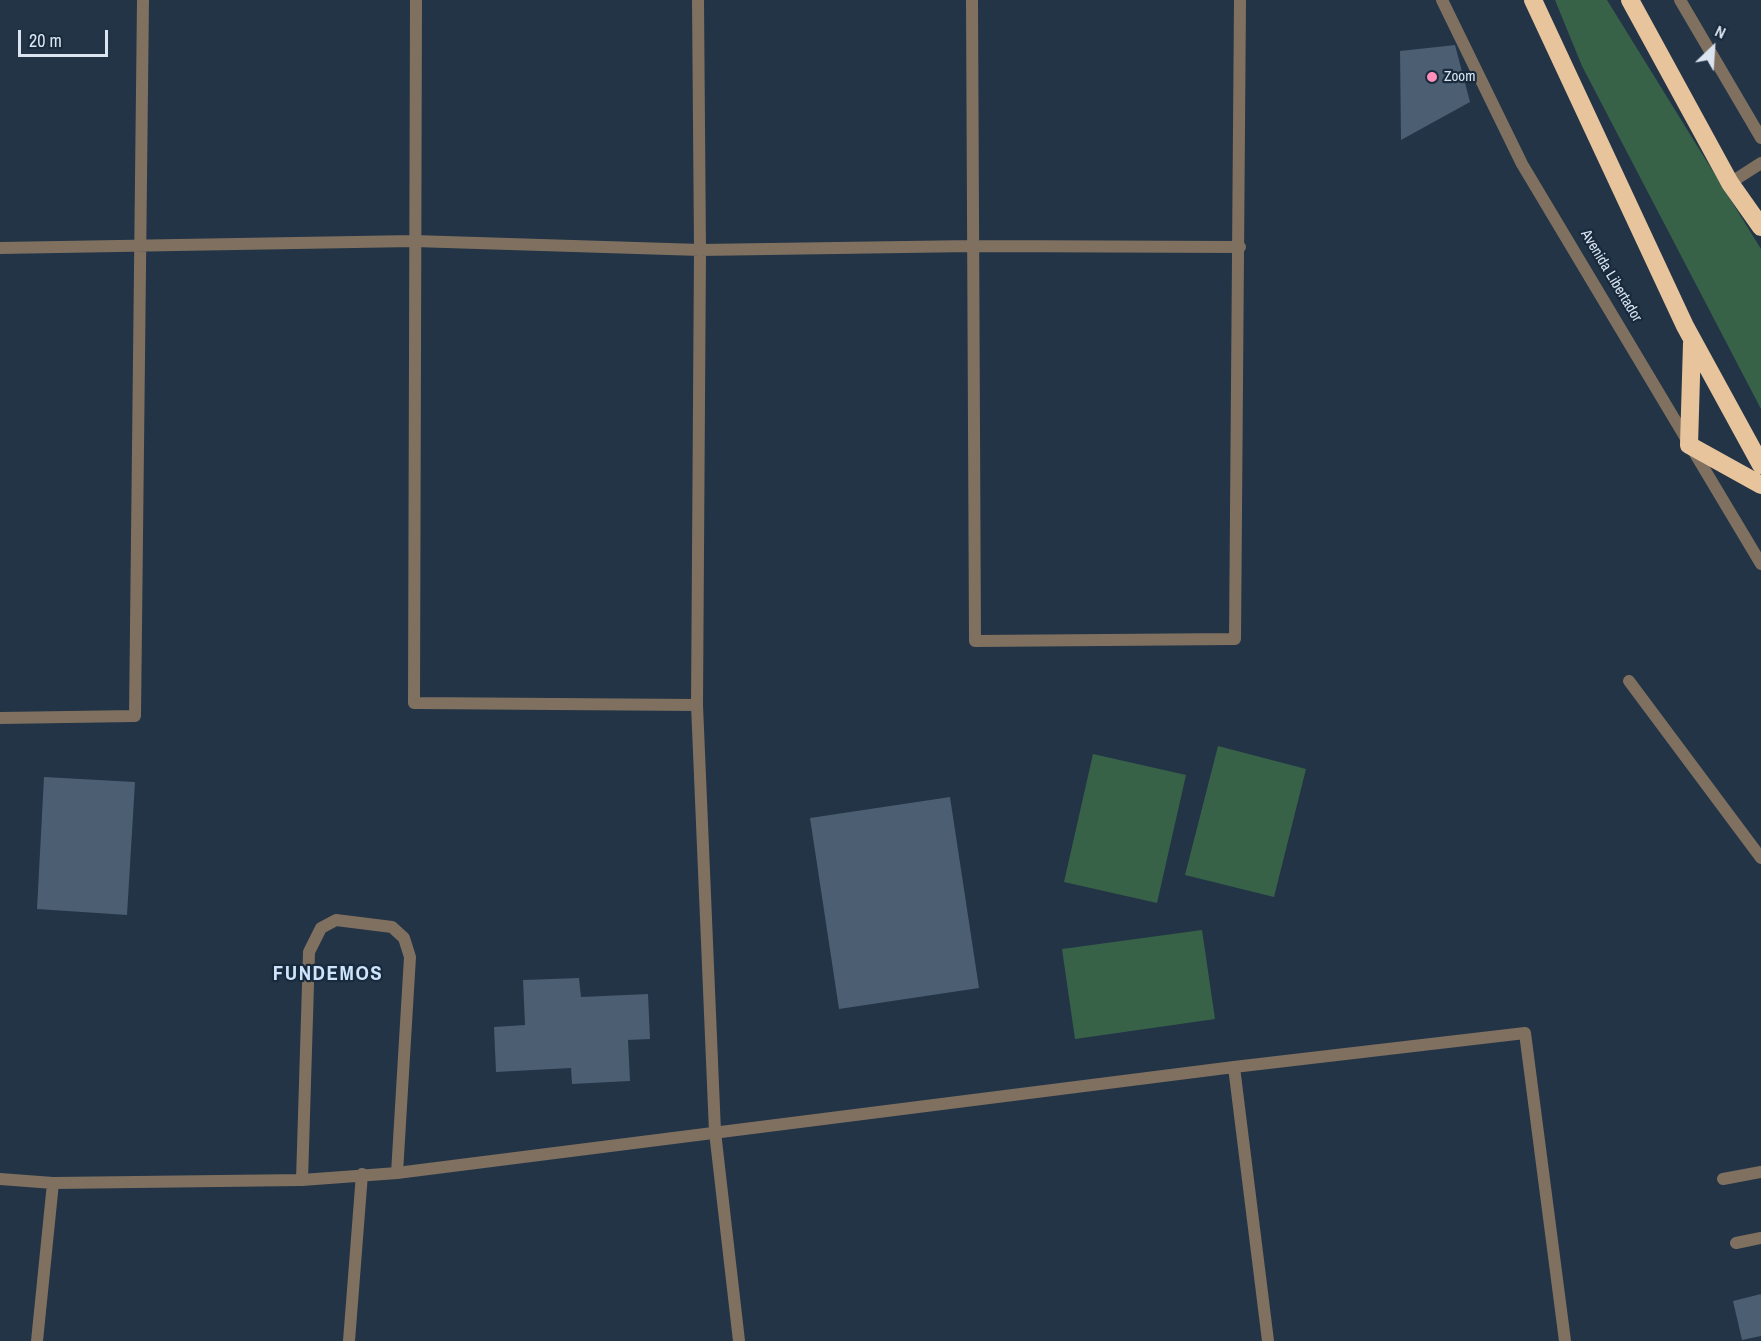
<!DOCTYPE html>
<style>
body{margin:0}
#map{position:relative;width:1761px;height:1341px;overflow:hidden;background:#223446;font-family:"Archivo Narrow",sans-serif}
canvas{display:block}
.north{position:absolute;left:1683px;top:18px;width:60px;height:60px;-webkit-text-stroke:4px #182a3c;paint-order:stroke;rotate:25deg;font-size:16px;font-weight:700;line-height:24px;text-align:center;color:#dae5f1}
.north::after{content:'';display:block;margin:auto;width:21px;height:27px;background:#dae5f1;clip-path:polygon(50% 0,100% 100%,50% 72%,0 100%)}
.scale{position:absolute;left:18px;top:30px;width:90px;height:27px;box-sizing:border-box;border:3px solid #dae5f1;border-top:0;padding-left:8px;font-size:18px;line-height:21px;white-space:nowrap;color:#dae5f1;-webkit-text-stroke:4px #182a3c;paint-order:stroke}
</style>
<div id="map">
<canvas width="1761" height="1341"></canvas>
<div class="north">N</div>
<div class="scale">20 m</div>
</div>
<script>
const g = document.querySelector('canvas').getContext('2d');
g.lineJoin = 'round';
function fillPath(path, color) { g.fillStyle = color; g.fill(path, 'evenodd'); }
function strokePath(path, color, width, dash) { g.strokeStyle = color; g.lineWidth = width; g.lineCap = dash ? 'butt' : 'round'; g.setLineDash(dash || []); g.stroke(path); }
function drawText(font, color, halo, rows, align = 'center') {
  g.font = font + ' "Archivo Narrow",sans-serif'; g.lineWidth = 4.5; g.setLineDash([]); g.textBaseline = 'middle'; g.strokeStyle = halo; g.fillStyle = color; for (const [text, x, y, turn = 0] of rows) {
    g.save(); g.translate(x, y); g.rotate((+turn || 0) * Math.PI / 180); g.textAlign = isNaN(turn) ? turn : align; if (halo) g.strokeText(text, 0, 0); g.fillText(text, 0, 0); g.restore();
  }
}
const green = new Path2D(`
 M 1555,0 L 1607,0 L 1761,249 L 1761,409 L 1582,66 Z
 M 1218,746 L 1306,769 L 1274,897 L 1185,875 Z
 M 1093,754 L 1186,775 L 1157,903 L 1064,882 Z
 M 1202,930 L 1215,1019 L 1075,1039 L 1062,949 Z`);
const building = new Path2D(`
 M 1455,45 L 1470,102 L 1401,140 L 1400,51 Z
 M 44,777 L 135,782 L 127,915 L 37,909 Z
 M 950,797 L 979,988 L 839,1009 L 810,818 Z
 M 579,978 L 581,997 L 648,994 L 650,1039 L 628,1040 L 630,1081 L 572,1084 L 571,1068 L 496,1072 L 494,1027 L 525,1025 L 523,980 Z
 M 1761,1294 L 1761,1336 L 1742,1340 L 1733,1301 Z`);
const lane = new Path2D(`
 M 1629,681 L 1761,858
 M 1723,1179 L 1761,1172
 M 302,1180 L 309,952 L 321,928 L 336,920 L 392,927 L 404,938 L 410,957 L 397,1173
 M 1736,1243 L 1761,1238`);
const street = new Path2D(`
 M 416,0 L 414,703 L 697,705
 M 698,0 L 700,250 L 697,705 L 715,1132 L 739,1341
 M 972,0 L 975,641 L 1235,639 L 1240,0
 M 1442,0 L 1522,164 L 1761,564
 M 1680,0 L 1761,138
 M 1730,183 L 1761,163
 M 0,248 L 414,241 L 700,250 L 973,246 L 1240,247
 M 0,718 L 135,716 L 143,0
 M 1234,1067 L 1268,1341
 M 0,1179 L 53,1183 L 302,1180 L 397,1173 L 1234,1067 L 1525,1033 L 1565,1341
 M 37,1341 L 53,1183
 M 349,1341 L 362,1174`);
const highway = new Path2D(`
 M 1533,0 L 1685,326 L 1761,465
 M 1630,0 L 1730,183 L 1761,227
 M 1692,343 L 1689,445 L 1761,485`);
const markers = [
 [1432,77,6,"#ff8ebb"]
];
const poiNames = [
 ["Zoom",1444,77]
];
const streetNames = [
 ["Avenida Libertador",1611,276,59]
];
const districtNames = [
 ["FUNDEMOS",328,974]
];
fillPath(green, '#386248');
fillPath(building, '#4b5e72');
strokePath(lane, '#7f7060', 12);
strokePath(street, '#7f7060', 12);
strokePath(highway, '#e8c49c', 18);
for (const [x, y, r, color] of markers) { const dot = new Path2D(); dot.arc(x, y, r, 0, 2 * Math.PI); g.fillStyle = color; g.fill(dot); strokePath(dot, '#182a3c', 2); }
drawText('15px', '#dae5f1', '#182a3c', poiNames, 'left');
drawText('15px', '#dae5f1', '#182a3c', streetNames);
g.letterSpacing = '1.5px';
drawText('bold 21px', '#cde4fc', '#182a3c', districtNames);
g.letterSpacing = '0px';
</script>
